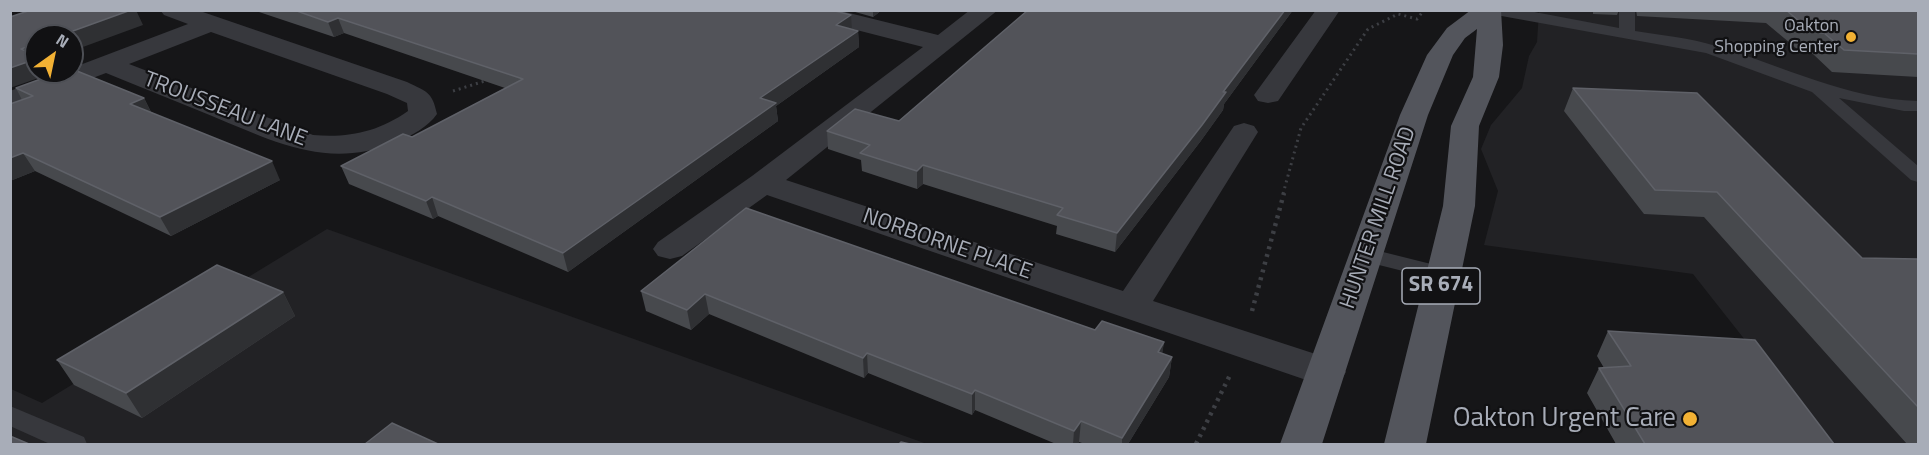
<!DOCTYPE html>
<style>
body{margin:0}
#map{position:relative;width:1929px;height:455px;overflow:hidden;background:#161618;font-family:"Titillium Web",sans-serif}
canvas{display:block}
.frame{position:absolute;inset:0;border:12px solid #a8adb8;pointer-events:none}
.north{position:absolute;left:24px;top:24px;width:60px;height:60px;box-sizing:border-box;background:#111113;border:2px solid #4d4f55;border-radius:50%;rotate:33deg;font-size:16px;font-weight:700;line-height:24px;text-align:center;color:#a8adb8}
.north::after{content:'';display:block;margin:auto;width:21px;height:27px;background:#f2b134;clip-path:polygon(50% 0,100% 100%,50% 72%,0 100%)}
</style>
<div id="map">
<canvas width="1929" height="455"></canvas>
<div class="frame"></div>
<div class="north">N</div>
</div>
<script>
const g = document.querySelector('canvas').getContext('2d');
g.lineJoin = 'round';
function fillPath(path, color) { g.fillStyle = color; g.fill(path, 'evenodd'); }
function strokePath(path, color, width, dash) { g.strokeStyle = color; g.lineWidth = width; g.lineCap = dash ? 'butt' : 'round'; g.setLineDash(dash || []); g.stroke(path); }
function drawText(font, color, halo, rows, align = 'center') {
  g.font = font + ' "Titillium Web",sans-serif'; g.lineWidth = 4.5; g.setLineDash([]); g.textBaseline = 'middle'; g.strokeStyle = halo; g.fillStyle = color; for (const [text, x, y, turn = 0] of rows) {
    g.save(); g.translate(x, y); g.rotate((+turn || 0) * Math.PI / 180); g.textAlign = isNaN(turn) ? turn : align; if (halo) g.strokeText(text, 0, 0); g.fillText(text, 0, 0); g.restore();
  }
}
const built = new Path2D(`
 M 1539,11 L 1918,11 L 1918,444 L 1827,444 L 1693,274 L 1484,245 L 1498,191 L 1481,149 L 1491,125 L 1522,88 L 1529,56 L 1537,42 Z
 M 327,229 L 927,444 L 11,444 L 11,389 L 42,403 Z`);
const pathFar1 = new Path2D(`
 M 453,91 L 488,80
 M 1283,194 L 1301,128 L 1368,29 L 1398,14 L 1417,19 L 1424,10`);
const path = new Path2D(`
 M 1252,311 L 1284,193
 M 1196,444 L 1230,375`);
const service = new Path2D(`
 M 1489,10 L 1524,10 L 1619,28 L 1619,10 L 1635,10 L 1635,31 C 1661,35 1690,38 1716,46 C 1783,66 1847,99 1918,101 L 1918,111 L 1904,111 L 1839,98 L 1918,166 L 1918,182 L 1911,180 L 1812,92 L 1706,53 L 1496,15 Z
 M 1367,248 L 1451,269 L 1454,274 L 1451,279 L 1443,281 L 1359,260 L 1356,255 L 1359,250 Z
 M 10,406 L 84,437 L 87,444 L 50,444 L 10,426 Z`);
const minor = new Path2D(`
 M 160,10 L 197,10 L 407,82 C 427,92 432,91 437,114 C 428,127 411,136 396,142 C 328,170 275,142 212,116 C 177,102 141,87 106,73 L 10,109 L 10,91 L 61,72 L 72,72 L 72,68 L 188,24 L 164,15 ZM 211,32 L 387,94 L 407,103 L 408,111 C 378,132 349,138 313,135 L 129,64 Z
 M 794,10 L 837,10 L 938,35 L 970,10 L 998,10 L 786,180 L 1123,291 L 1234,126 L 1244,123 L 1254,126 L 1258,132 L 1153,301 L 1340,362 L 1346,372 L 1340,382 L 1326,386 L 1312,382 L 767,195 L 682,256 L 670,259 L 658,256 L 653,249 L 658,242 L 752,176 L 923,47 L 798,15 Z
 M 1316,10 L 1340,10 L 1278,101 L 1268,103 L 1258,101 L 1254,95 Z`);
const primary = new Path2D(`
 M 1471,10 L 1501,10 L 1503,45 L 1499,77 L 1479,126 L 1475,206 L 1426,444 L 1384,444 L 1443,206 L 1451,126 L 1473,77 L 1477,29 L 1465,38 L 1453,55 L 1428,115 L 1322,444 L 1280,444 L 1400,115 L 1427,55 L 1447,28 Z`);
const wall = new Path2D(`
 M 253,10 L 831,10 L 852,29 L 858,31 L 859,47 L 776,106 L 778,121 L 568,272 L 438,216 L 433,219 L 349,184 L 341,166 L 412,137 L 505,88 L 344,33 L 334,37 Z
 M 848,10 L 882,10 L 873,17 Z
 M 1028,10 L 1293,10 L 1224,104 L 1223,110 L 1200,142 L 1115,252 L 1056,234 L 1057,226 L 923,184 L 917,189 L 862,171 L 861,160 L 828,149 L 827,131 L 899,121 Z
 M 1593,10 L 1619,10 L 1617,15 L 1593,14 Z
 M 1636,10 L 1918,10 L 1918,77 L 1832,72 L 1813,54 L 1802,53 L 1766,23 L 1637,16 Z
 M 16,88 L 144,98 L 151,112 L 280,180 L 171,236 L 35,171 L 10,181 L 10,104 L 22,100 Z
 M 1573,88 L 1862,258 L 1918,259 L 1918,444 L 1907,444 L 1704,217 L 1644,214 L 1564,111 Z
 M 746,208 L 1095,330 L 1164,342 L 1162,353 L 1172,357 L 1169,377 L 1128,444 L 1085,444 L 1079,442 L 1077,444 L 1056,444 L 975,410 L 972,415 L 868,373 L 864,378 L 709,314 L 691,330 L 646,311 L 641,291 Z
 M 283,292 L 295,316 L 142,418 L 74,385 L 57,360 Z
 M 1608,331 L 1834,444 L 1616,444 L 1587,393 L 1599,368 L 1604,368 L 1597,356 Z`);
const shadedWall = new Path2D(`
 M 131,10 L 136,10 L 143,25 L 72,51 L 72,36 L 59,36 Z
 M 873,10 L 882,10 L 873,17 Z
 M 1285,10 L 1293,10 L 1224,104 L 1223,110 L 1200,142 L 1115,252 L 1117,233 Z
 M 851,15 L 852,31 L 836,25 Z
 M 338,18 L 344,33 L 334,37 L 328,22 Z
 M 858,31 L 859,47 L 776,106 L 778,121 L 568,272 L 563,253 L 760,98 Z
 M 36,44 L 36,72 L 49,72 L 50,74 L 10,88 L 10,68 L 21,49 Z
 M 144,98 L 153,116 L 130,104 Z
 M 23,153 L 35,171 L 10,181 L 10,158 Z
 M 272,161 L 280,180 L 171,236 L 160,217 Z
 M 923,165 L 923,184 L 917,189 L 917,171 Z
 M 432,197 L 438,216 L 433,219 L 426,201 Z
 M 283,292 L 295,316 L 142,418 L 126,393 Z
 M 705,294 L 709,314 L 691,330 L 687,310 Z
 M 1164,342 L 1161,363 L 1158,352 Z
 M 867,353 L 868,373 L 864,378 L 863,358 Z
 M 1172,357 L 1169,377 L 1128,444 L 1122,444 L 1122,438 Z
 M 975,390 L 975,410 L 972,415 L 972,394 Z
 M 1081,421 L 1079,442 L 1077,444 L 1073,444 L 1074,431 Z`);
const building = new Path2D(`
 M 31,10 L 131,10 L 59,36 L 36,36 L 36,44 L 21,49 L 36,55 L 36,59 L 10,68 L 10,17 Z
 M 294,10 L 831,10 L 851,15 L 836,25 L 858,31 L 760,98 L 776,103 L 563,253 L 432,197 L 426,201 L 341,166 L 403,134 L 412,137 L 523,79 L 338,18 L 328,22 Z
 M 1028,10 L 1285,10 L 1223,92 L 1226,92 L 1202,125 L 1117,233 L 1057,215 L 1063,208 L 923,165 L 917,171 L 860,153 L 870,145 L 827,131 L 855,109 L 899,121 Z
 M 1786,10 L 1918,10 L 1918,54 L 1844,50 L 1824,33 L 1812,32 Z
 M 72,69 L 144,98 L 130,104 L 272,161 L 160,217 L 23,153 L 10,158 L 10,104 L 33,96 L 16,88 L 60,72 L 72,72 Z
 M 1573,88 L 1697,93 L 1862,258 L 1918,259 L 1918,407 L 1717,192 L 1655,190 Z
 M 746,208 L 1095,330 L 1102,321 L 1164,342 L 1158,352 L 1172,357 L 1122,438 L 1081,421 L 1074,431 L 975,390 L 972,394 L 867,353 L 863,358 L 705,294 L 687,310 L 641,291 Z
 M 217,265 L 283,292 L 126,393 L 57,360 Z
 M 1608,331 L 1755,340 L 1834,444 L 1645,444 L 1599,368 L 1631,366 Z
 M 392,423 L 438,444 L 365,444 Z
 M 10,436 L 29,444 L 10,444 Z
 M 901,442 L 910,444 L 899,444 Z`);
const markers = [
 [1851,37,6,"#f2b134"],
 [1690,419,8,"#f2b134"]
];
const farPoinames = [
 ["Oakton",1839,27],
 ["Shopping Center",1839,48]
];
const shields = [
 [1441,286,78]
];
const shieldNames = [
 ["SR 674",1441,286]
];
const streetNames = [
 ["TROUSSEAU LANE",225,110,21],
 ["HUNTER MILL ROAD",1379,218,-71],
 ["NORBORNE PLACE",947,245,19]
];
const nearPoinames = [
 ["Oakton Urgent Care",1676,419]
];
fillPath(built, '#222225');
strokePath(pathFar1, '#3d3f44', 3, [2, 4]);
strokePath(path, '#3d3f44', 4.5, [3, 5]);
fillPath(service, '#37383d');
fillPath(minor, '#37383d');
fillPath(primary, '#53555c');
fillPath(wall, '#47494d');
fillPath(shadedWall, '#2f3033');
fillPath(building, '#525359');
strokePath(building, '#5f6168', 1.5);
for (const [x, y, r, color] of markers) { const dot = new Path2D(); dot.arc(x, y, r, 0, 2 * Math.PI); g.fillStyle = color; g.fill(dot); strokePath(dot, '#111113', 2); }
drawText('18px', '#a8adb8', '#111113', farPoinames, 'right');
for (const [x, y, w] of shields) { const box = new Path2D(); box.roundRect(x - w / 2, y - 18, w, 36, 4.5); g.fillStyle = '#111113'; g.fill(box); strokePath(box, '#a8adb8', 1.5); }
drawText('bold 21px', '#a8adb8', null, shieldNames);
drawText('22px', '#a8adb8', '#111113', streetNames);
drawText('27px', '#a8adb8', '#111113', nearPoinames, 'right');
</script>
